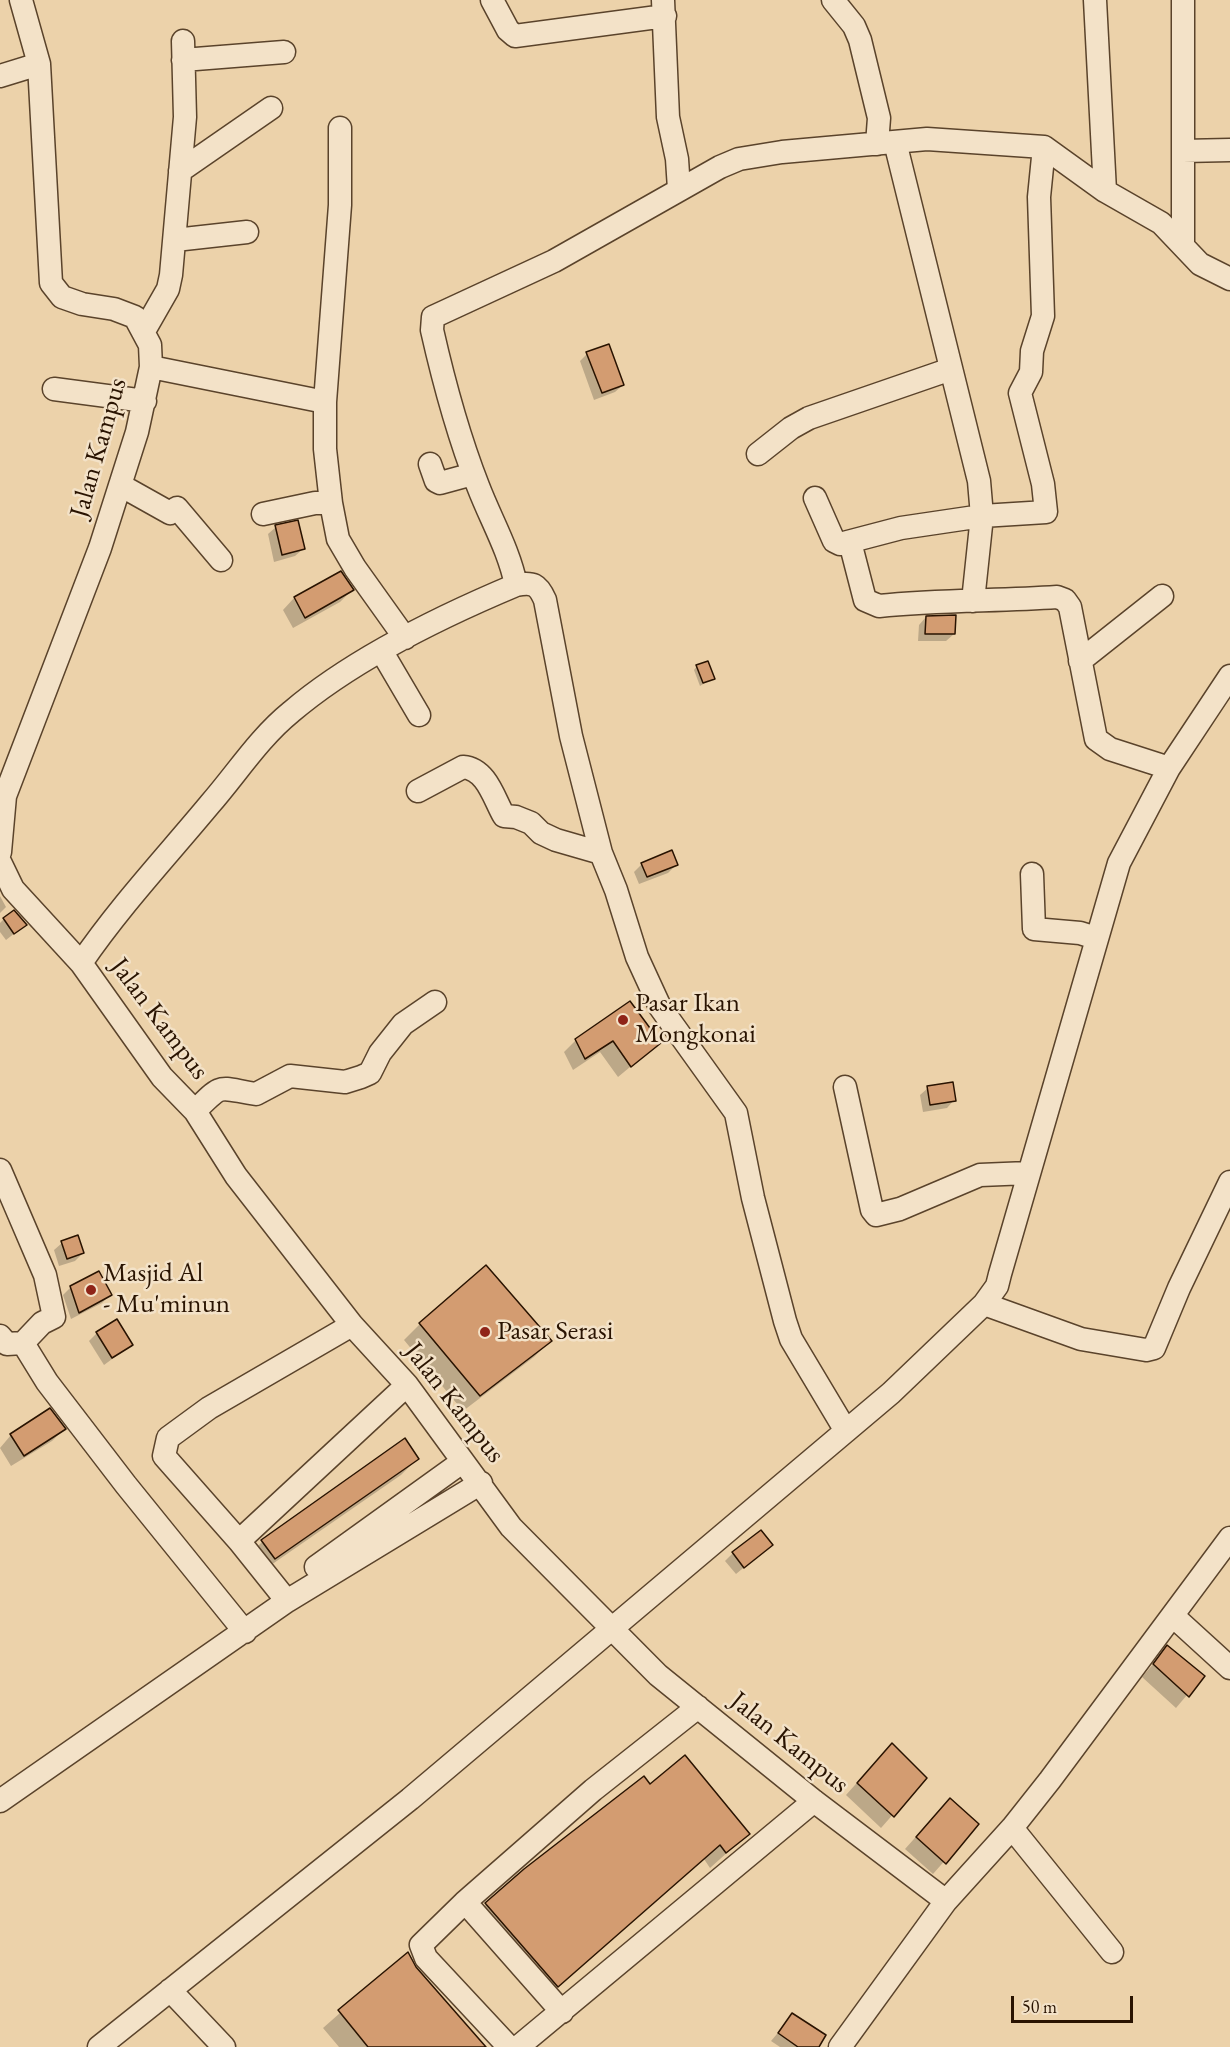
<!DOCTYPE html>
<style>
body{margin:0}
#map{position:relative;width:1230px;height:2047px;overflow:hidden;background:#ecd2aa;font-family:"EB Garamond",serif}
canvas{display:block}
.scale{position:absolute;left:1011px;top:1996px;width:122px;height:27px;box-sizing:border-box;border:3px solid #291301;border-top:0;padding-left:8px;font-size:18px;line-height:21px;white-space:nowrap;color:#291301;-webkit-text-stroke:4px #f3e2c8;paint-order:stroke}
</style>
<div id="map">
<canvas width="1230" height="2047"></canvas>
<div class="scale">50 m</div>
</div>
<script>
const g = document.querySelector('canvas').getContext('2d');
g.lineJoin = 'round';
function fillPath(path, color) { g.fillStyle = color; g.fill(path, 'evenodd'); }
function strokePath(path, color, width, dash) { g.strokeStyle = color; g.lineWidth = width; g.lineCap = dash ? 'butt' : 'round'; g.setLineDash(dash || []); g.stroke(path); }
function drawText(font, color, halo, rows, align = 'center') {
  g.font = font + ' "EB Garamond",serif'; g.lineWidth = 5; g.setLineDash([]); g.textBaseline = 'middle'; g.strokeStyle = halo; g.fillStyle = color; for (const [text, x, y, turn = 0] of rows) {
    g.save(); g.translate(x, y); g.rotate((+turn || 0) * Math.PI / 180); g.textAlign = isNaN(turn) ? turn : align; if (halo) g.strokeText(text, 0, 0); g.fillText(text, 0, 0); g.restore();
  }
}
const shadow = new Path2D(`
 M 587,354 L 623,385 L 615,392 L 594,400 L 580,361 Z
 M 276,527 L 303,549 L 295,556 L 274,562 L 268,534 Z
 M 340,573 L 352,590 L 340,602 L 293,628 L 283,610 L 294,598 Z
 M 926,617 L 954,634 L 946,641 L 918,641 L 919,625 Z
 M 697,666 L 713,678 L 700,686 L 694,670 Z
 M 642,864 L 676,865 L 668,873 L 639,884 L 634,872 Z
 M 0,896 L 6,907 L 0,913 Z
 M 4,919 L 25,925 L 6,940 L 0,932 L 0,923 Z
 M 630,1003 L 659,1043 L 618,1077 L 600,1052 L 573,1070 L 564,1052 L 576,1040 Z
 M 928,1088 L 954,1100 L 947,1108 L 923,1112 L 920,1095 Z
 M 77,1237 L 83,1253 L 75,1261 L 59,1266 L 54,1250 L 62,1243 Z
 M 71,1287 L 110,1295 L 102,1303 L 71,1319 L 63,1295 Z
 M 420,1324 L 550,1341 L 534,1357 L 463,1411 L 404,1340 Z
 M 97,1333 L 131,1345 L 104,1365 L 89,1341 Z
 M 64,1429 L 52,1441 L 11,1466 L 0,1448 L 11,1435 Z
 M 417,1459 L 401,1475 L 258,1574 L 246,1558 L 262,1542 Z
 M 771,1545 L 736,1574 L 725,1561 L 733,1553 Z
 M 1168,1647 L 1203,1676 L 1176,1708 L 1142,1677 Z
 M 880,1757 L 925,1778 L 881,1828 L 846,1795 Z
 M 650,1786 L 748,1834 L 710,1868 L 704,1859 L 542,2001 L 470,1919 L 525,1870 Z
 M 938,1812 L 977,1824 L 933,1874 L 905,1849 Z
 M 407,1954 L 415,1968 L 483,2047 L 339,2047 L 323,2028 Z
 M 793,2015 L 817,2047 L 780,2047 L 771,2041 Z`);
const building = new Path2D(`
 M 609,344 L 624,385 L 602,393 L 586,352 Z
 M 298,520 L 305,549 L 282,555 L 275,525 Z
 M 341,571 L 354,590 L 305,618 L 294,597 Z
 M 956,615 L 955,634 L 925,634 L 926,616 Z
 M 708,661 L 715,679 L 703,683 L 696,665 Z
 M 672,850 L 678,865 L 647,877 L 641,863 Z
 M 14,910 L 27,925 L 14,934 L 3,918 Z
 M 630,1001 L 661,1043 L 631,1067 L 613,1041 L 585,1059 L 575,1039 Z
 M 953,1082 L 956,1101 L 930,1105 L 927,1086 Z
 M 78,1235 L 84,1253 L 67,1259 L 61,1241 Z
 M 486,1265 L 552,1341 L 480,1396 L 419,1323 Z
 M 99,1271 L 112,1295 L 79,1313 L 70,1286 Z
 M 117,1319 L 133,1345 L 112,1358 L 96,1332 Z
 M 50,1408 L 66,1429 L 24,1456 L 10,1434 Z
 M 405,1438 L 419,1459 L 275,1559 L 261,1540 Z
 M 761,1530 L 773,1545 L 744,1568 L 732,1552 Z
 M 1167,1645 L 1205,1676 L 1189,1697 L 1153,1664 Z
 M 892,1743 L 927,1778 L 894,1817 L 857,1783 Z
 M 685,1755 L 750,1834 L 726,1853 L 720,1845 L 558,1987 L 485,1903 L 524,1869 L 644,1776 L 650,1784 Z
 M 950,1798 L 979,1824 L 946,1864 L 916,1837 Z
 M 408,1952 L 416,1967 L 486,2047 L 368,2047 L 338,2010 Z
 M 792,2013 L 826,2035 L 819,2047 L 798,2047 L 778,2033 Z`);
const minor = new Path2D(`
 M 492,0 L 508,30 L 515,36 L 665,16
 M 663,0 L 668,117 L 677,159 L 679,189
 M 833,0 L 854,26 L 860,40 L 879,118 L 877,144
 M 1095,0 L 1105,191
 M 1183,0 L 1183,244
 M 183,60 L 284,52
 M 0,76 L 39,64
 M 340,128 L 340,205 L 325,402 L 325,449 L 331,503 L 338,539 L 355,568 L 405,638
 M 895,142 L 979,481 L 982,516 L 973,601
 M 1183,151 L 1230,150
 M 180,171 L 271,108
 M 175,240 L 247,232
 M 144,331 L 168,289 L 171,275 L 185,117 L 183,41
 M 151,367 L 325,402
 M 54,389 L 145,401
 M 758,454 L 791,428 L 809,418 L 951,369
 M 430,464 L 436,481 L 440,483 L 473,474
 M 120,485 L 170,513 L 177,508 L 221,560
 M 815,498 L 834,541 L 840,544 L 901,528 L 982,516 L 1046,512 L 1043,484 L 1020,393 L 1031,372 L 1032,351 L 1043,316 L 1039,197 L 1044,147
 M 263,514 L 315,503 L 331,503
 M 850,542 L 865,600 L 879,606 C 938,600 997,601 1057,597 L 1065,600 L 1070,607 L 1096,739 L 1110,749 L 1169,768
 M 516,585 C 509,550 491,520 478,486 C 458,435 444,383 432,330 L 433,317 L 554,261 L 720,167 L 739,159 L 782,152 L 927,139 L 1044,147 L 1105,191 L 1161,223 L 1200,264 L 1230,279
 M 382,652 L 419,715
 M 1080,661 L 1162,596
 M 418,791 L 463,767 C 487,769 494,799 504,816 L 516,817 L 531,823 L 541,833 L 556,840 L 601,853
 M 0,852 L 5,796 L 100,548 L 137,432 L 151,367 L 150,345 L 135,317 L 114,309 L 82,304 L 62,297 L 51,283 L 39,64 L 21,0
 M 0,862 L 13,889 L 81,963 L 162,1077 L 195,1111 L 236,1176 L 352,1325 L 407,1385 L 511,1527 L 658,1675 L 814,1801 L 946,1901
 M 1032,874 L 1034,929 L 1080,933 L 1096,938
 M 81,963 C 120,906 166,857 210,804 C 237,773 259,738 291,712 C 352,660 442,616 516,585 C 533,582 538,584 545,600 L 571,736 L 601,853 L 616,890 L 637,957 L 660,1007 L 736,1113 L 753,1198 L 785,1321 L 791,1339 L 846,1431
 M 845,1087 L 872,1210 L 876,1215 L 900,1209 L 980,1175 L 1028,1173
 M 195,1111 C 224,1082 217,1088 256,1094 L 290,1076 L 345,1082 L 361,1077 L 370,1073 L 380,1053 L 403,1024 L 435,1002
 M 0,1170 L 45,1275 L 54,1317 L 42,1323 L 23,1343 L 47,1382 L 126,1485 L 245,1632
 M 984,1304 L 1081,1339 L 1146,1350 L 1154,1348 L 1179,1288 L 1230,1182
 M 0,1336 L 7,1344 L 23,1343
 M 239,1541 L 407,1385
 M 316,1567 L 462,1462
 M 287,1601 L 239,1541 L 164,1456 L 168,1438 L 209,1408 L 352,1325
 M 1173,1616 L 1230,1668
 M 0,1801 L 287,1601 L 481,1483
 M 1012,1828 L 1112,1952
 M 465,1902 L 421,1945 L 426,1958 L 509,2047
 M 170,1990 L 224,2047
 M 562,2012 L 465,1902 L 593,1790 L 698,1707
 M 99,2047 L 410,1799 L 891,1393 L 984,1304 L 997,1286 L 1000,1274 L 1119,863 L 1169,768 L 1230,676
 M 518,2047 L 814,1801
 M 840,2047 L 946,1901 L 1012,1828 L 1050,1780 L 1230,1538`);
const markers = [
 [623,1020,6,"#8f2418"],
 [91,1290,6,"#8f2418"],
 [485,1332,6,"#8f2418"]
];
const streetNames = [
 ["Jalan Kampus",99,448,-74],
 ["Jalan Kampus",159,1019,53],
 ["Jalan Kampus",454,1403,52],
 ["Jalan Kampus",789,1743,39]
];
const poiNames = [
 ["Pasar Ikan",635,1004],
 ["Mongkonai",635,1035],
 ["Masjid Al",103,1274],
 ["- Mu'minun",103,1305],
 ["Pasar Serasi",497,1332]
];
fillPath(shadow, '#0003');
fillPath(building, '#d39c71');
strokePath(building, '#291301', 1.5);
strokePath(minor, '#5a432b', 25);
strokePath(minor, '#f3e2c8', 22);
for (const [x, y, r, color] of markers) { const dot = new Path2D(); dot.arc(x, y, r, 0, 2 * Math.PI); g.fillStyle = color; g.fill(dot); strokePath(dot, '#f3e2c8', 2); }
drawText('27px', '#291301', '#f3e2c8', streetNames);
drawText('27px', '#291301', '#f3e2c8', poiNames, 'left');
</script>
